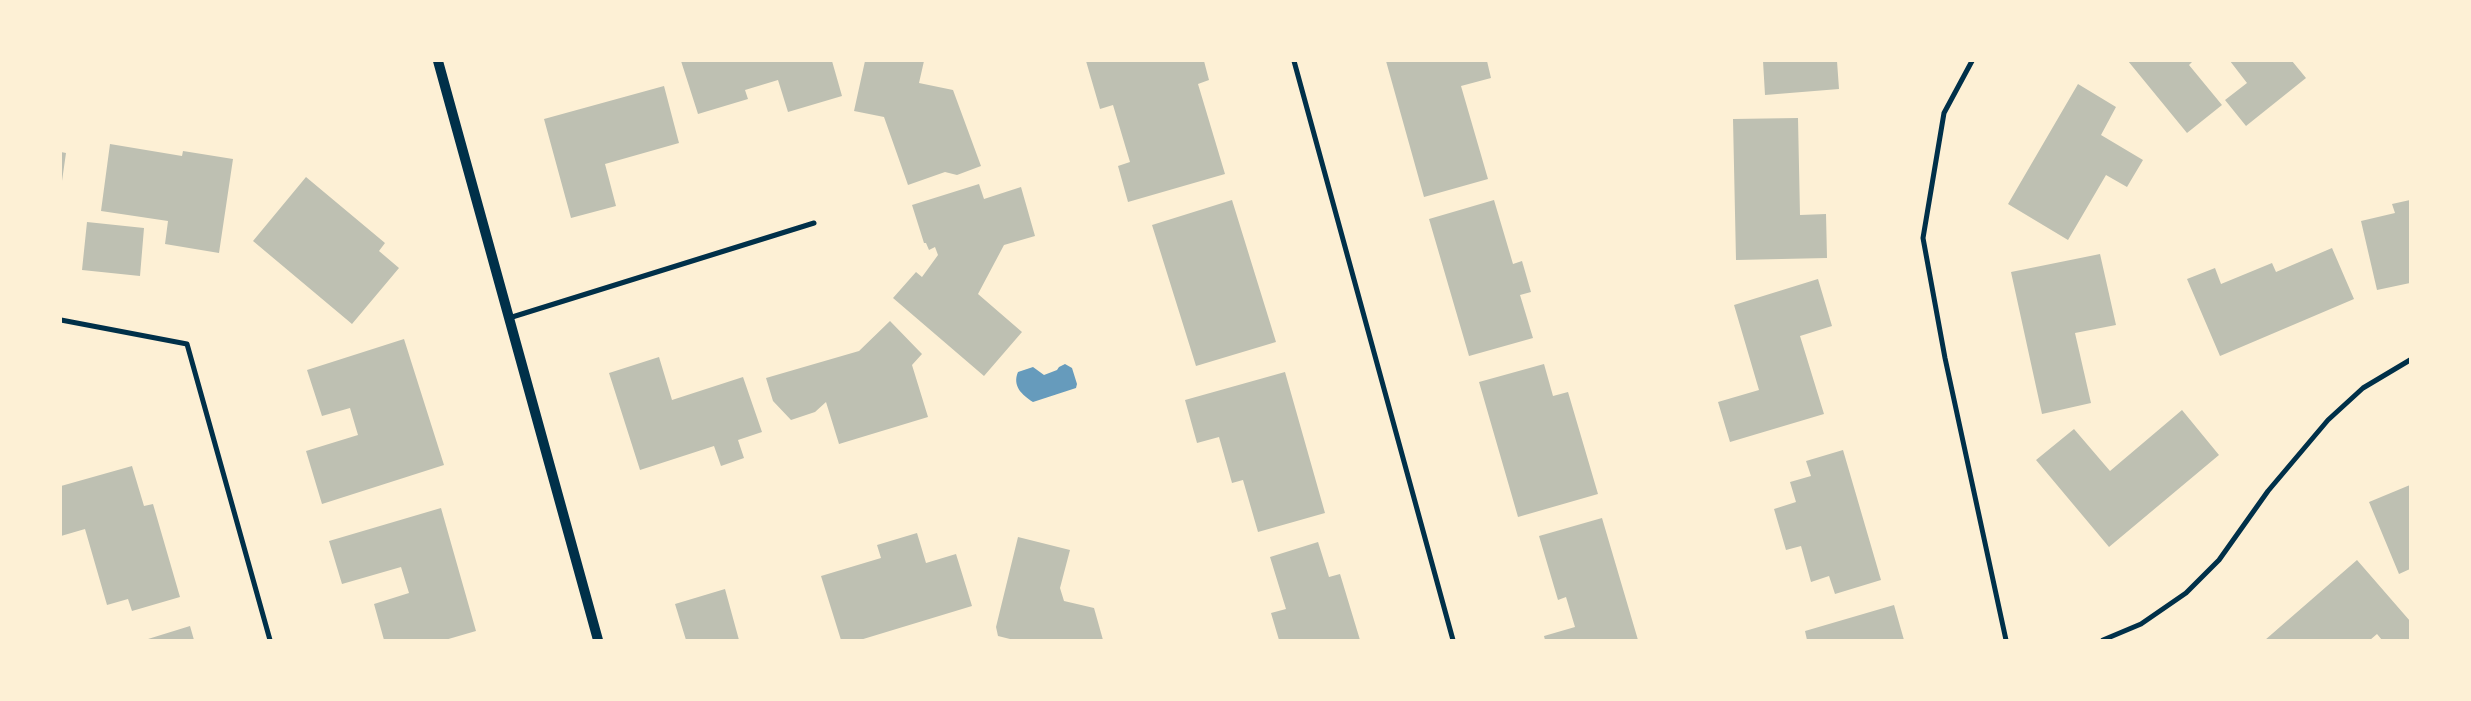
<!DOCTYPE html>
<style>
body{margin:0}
#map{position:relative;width:2471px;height:701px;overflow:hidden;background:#fdf0d5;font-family:"Sofia Sans Condensed",sans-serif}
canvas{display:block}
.frame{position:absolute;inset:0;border:62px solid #fdf0d5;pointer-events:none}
</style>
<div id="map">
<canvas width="2471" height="701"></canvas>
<div class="frame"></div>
</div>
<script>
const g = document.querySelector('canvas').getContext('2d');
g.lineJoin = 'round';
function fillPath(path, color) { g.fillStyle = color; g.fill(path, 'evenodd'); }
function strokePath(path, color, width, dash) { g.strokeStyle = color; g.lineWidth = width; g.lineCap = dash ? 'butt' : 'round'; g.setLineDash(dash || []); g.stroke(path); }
const water = new Path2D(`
 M 1065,364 L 1072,368 L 1077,384 L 1076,388 L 1033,402 C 1022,395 1012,386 1018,372 L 1033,367 L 1044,375 L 1057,370 L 1059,367 Z`);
const building = new Path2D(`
 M 681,61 L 832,61 L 842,96 L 788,112 L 778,80 L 745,90 L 748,99 L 698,114 Z
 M 865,61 L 924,61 L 919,83 L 953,90 L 981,166 L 957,175 L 945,172 L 908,185 L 884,117 L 854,111 Z
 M 1086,61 L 1204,61 L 1209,80 L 1198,84 L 1225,174 L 1128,202 L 1118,166 L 1130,162 L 1113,105 L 1100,109 Z
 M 1386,61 L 1487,61 L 1491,78 L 1461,86 L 1488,179 L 1424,197 Z
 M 1763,61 L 1837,61 L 1839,89 L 1765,95 Z
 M 2128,61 L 2193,61 L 2189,65 L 2222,105 L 2187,133 Z
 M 2230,61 L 2292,61 L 2306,78 L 2246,126 L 2225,100 L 2247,83 Z
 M 2078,84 L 2116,107 L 2101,135 L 2143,160 L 2127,187 L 2106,175 L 2068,240 L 2008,204 Z
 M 664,86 L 679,143 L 605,164 L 616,206 L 571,218 L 544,119 Z
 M 1798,118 L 1800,215 L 1826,214 L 1827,258 L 1736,260 L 1733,119 Z
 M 110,144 L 182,156 L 183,151 L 233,159 L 219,253 L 165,244 L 168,221 L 101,211 Z
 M 61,152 L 66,153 L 62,181 L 61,181 Z
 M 306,177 L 385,243 L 379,251 L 399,268 L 352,324 L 253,241 Z
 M 979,184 L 984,199 L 1021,187 L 1035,236 L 1004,245 L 978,294 L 1022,332 L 984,376 L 893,298 L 916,272 L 922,277 L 938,255 L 935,247 L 929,250 L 926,243 L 924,243 L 912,205 Z
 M 1232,200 L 1276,342 L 1196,366 L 1152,225 Z
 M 1494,200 L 1513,264 L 1522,261 L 1531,292 L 1520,295 L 1533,338 L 1469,356 L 1429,219 Z
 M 2410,200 L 2410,283 L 2377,290 L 2361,221 L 2395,213 L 2392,204 Z
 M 87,222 L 144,228 L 140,276 L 82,270 Z
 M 2332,248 L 2354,299 L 2220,356 L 2187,279 L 2215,268 L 2221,284 L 2272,263 L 2276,272 Z
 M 2100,254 L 2116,325 L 2075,333 L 2091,403 L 2042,414 L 2011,272 Z
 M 1818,279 L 1832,326 L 1800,336 L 1824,414 L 1730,442 L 1718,402 L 1759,390 L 1734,305 Z
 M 890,321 L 922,354 L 912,365 L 928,417 L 839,444 L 826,402 L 815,412 L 791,420 L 773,401 L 766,378 L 859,351 Z
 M 404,339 L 444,465 L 322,504 L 306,451 L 358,435 L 350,408 L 322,416 L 307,370 Z
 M 659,357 L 672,400 L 743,377 L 762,432 L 738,440 L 744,458 L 721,466 L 714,446 L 640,470 L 609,373 Z
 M 1544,364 L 1553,396 L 1568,392 L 1598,494 L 1518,517 L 1479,382 Z
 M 1285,372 L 1325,513 L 1258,532 L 1243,480 L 1232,483 L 1219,437 L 1197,443 L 1185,400 Z
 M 2182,410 L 2219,455 L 2109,547 L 2036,460 L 2074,429 L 2110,471 Z
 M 1843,450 L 1881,580 L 1835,594 L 1829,576 L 1811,582 L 1801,546 L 1786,550 L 1774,509 L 1796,502 L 1790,482 L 1811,476 L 1806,461 Z
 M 132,466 L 144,506 L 153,504 L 180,597 L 132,611 L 128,599 L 107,605 L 85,529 L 61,536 L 61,486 Z
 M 2410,485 L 2410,569 L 2399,574 L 2369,502 Z
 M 441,508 L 476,631 L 445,640 L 384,640 L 374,604 L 409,593 L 401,567 L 342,584 L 329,541 Z
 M 1602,518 L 1638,640 L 1545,640 L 1544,636 L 1575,627 L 1566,597 L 1558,600 L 1539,536 Z
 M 917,533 L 926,563 L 956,554 L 972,606 L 860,640 L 841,640 L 821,576 L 881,558 L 877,545 Z
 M 1018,537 L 1070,550 L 1060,588 L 1064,601 L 1094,608 L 1103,640 L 1014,640 L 998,636 L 996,627 Z
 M 1318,542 L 1329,577 L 1340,574 L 1360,640 L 1279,640 L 1271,613 L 1286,609 L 1270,557 Z
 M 2357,560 L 2410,621 L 2410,640 L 2382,640 L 2377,634 L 2370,640 L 2265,640 Z
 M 725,589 L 739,640 L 686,640 L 675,604 Z
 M 1894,605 L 1904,640 L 1807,640 L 1805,631 Z
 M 190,626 L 194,640 L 148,640 L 148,639 Z`);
const minor = new Path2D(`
 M 1294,61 L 1453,640
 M 1972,61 L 1944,113 L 1923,238 L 1945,358 L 2006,640
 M 509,318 L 814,223
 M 61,320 L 187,344 L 270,640
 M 2103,640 L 2141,624 L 2186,593 L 2219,560 L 2268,491 L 2328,420 L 2363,388 L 2410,360`);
const secondary = new Path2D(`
 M 438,61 L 598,640`);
fillPath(water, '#669bbc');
fillPath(building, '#bec0b2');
strokePath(minor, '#003049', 5);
strokePath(secondary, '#003049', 10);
</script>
